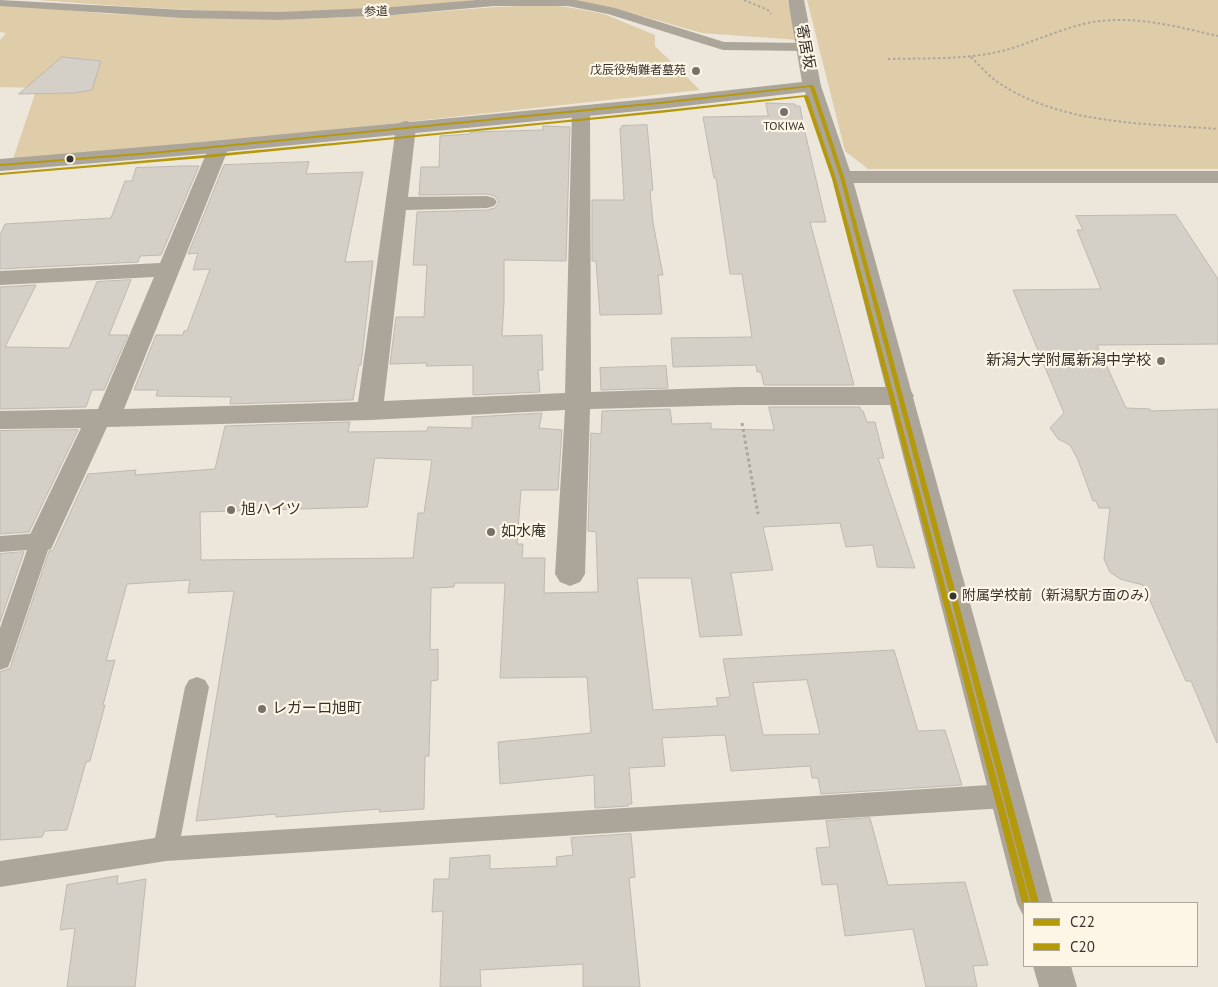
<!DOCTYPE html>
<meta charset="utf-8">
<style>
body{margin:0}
#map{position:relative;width:1218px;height:987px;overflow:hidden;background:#ece6db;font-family:"PT Sans",sans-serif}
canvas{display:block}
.legend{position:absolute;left:1023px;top:902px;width:175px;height:65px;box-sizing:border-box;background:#fdf5e6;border:1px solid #aea79c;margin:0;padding:6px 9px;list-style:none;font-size:15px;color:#37332c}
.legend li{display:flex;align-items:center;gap:10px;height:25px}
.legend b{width:25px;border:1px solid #aea79c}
</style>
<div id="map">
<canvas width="1218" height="987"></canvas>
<ul class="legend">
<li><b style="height:6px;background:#b4990b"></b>C22</li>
<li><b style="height:6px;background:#b4990b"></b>C20</li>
</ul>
</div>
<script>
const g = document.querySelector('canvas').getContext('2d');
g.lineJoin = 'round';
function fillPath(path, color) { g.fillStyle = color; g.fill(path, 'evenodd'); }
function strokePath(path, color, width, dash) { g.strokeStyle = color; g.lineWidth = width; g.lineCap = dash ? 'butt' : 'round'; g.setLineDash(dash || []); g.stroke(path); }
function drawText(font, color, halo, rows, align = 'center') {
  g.font = font + ' "PT Sans","Noto Sans JP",sans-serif'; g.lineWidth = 4.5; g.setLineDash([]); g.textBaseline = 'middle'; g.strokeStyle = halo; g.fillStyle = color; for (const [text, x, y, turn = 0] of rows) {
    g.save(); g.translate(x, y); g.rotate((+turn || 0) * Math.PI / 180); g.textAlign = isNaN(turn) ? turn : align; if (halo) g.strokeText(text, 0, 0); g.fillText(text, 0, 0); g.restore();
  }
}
const green = new Path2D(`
 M 38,0 L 477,0 C 412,6 346,12 280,12 C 199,12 119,6 38,0 Z
 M 573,0 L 787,0 L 799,40 L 702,33 L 614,8 Z
 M 807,0 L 1218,0 L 1218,169 L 868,169 L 845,151 Z
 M 0,4 L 110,14 L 277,20 L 393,15 L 496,7 L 543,5 L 567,7 L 604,14 L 655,35 L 655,46 L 700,90 L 11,165 L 37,88 L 0,87 L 0,40 L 6,33 L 0,32 Z`);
const building = new Path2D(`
 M 62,57 L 101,61 L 92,90 L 74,93 L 19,94 Z
 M 766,103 L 795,104 L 795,106 L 800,106 L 804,128 L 826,222 L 810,222 L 854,385 L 764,385 L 761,372 L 757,372 L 756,365 L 673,367 L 671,338 L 752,337 L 742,274 L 730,274 L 716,178 L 714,178 L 703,117 L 768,116 Z
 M 647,125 L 653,190 L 650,191 L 653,223 L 663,275 L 658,275 L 662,314 L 600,315 L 596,261 L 592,261 L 592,200 L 624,200 L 620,128 L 622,128 L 622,126 Z
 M 543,126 L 570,127 L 566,261 L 504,260 L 504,302 L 502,336 L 542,335 L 543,370 L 538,370 L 540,392 L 473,395 L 473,365 L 426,366 L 427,363 L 390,364 L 396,317 L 424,317 L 427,265 L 413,265 L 417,212 L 487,210 L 495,208 L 499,202 L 495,196 L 487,194 L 419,195 L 421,167 L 439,167 L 440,136 L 470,134 L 470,132 L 543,130 Z
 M 309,162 L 306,174 L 363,172 L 345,262 L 373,261 L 361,365 L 359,365 L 353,400 L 230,404 L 231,397 L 156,396 L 158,390 L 134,390 L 156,335 L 183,335 L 184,331 L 187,331 L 210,269 L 193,270 L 198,253 L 188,254 L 224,165 Z
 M 182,166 L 199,166 L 161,255 L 140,256 L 138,262 L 0,269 L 0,235 L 5,224 L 111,218 L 125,181 L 132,181 L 136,168 Z
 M 1176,215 L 1218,279 L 1218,344 L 1097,345 L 1126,408 L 1150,409 L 1151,411 L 1218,409 L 1217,743 L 1191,681 L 1186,681 L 1143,585 L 1120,579 L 1110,572 L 1104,559 L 1110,508 L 1099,508 L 1096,501 L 1093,501 L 1078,460 L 1070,445 L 1058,439 L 1050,428 L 1064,413 L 1013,290 L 1101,289 L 1077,230 L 1083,230 L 1076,216 Z
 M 131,280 L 109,335 L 128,335 L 104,390 L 92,390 L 86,407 L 0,409 L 0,287 L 36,285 L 5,347 L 69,348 L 97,282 Z
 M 666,366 L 668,388 L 601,390 L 600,368 Z
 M 769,407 L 860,407 L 861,411 L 863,411 L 867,422 L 875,422 L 884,458 L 878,458 L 915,568 L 877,567 L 873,545 L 846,547 L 840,523 L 763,527 L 773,570 L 731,573 L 742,635 L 700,637 L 691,578 L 637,578 L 653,710 L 718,706 L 716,698 L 730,697 L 723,659 L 894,650 L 918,731 L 945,730 L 962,785 L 821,794 L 818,778 L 812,778 L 810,766 L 731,771 L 725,735 L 662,738 L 665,766 L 629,768 L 632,804 L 628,804 L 628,806 L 595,808 L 594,775 L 500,784 L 498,742 L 591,733 L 587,677 L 500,678 L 505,583 L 455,583 L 454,587 L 431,588 L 430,650 L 438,649 L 438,680 L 431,681 L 429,756 L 425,756 L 424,809 L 379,812 L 380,809 L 276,817 L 276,814 L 196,821 L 234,591 L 188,593 L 190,580 L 127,584 L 106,661 L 115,660 L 103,705 L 105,705 L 90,761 L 86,762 L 67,830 L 45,831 L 42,837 L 0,840 L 0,672 L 10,668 L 49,551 L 53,550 L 88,474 L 136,470 L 135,475 L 215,469 L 225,426 L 350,422 L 348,432 L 427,431 L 428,427 L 472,428 L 472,417 L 542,413 L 539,428 L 562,430 L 558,490 L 521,490 L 517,544 L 523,544 L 522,558 L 545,558 L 544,593 L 598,592 L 596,532 L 588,531 L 591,433 L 601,434 L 602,411 L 670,409 L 672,424 L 711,423 L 711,429 L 774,430 ZM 375,458 L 432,460 L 424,513 L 418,513 L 413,558 L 201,560 L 200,512 L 367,507 ZM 807,680 L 820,734 L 763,735 L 753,683 Z
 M 78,430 L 29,532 L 0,534 L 0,431 Z
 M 24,552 L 0,622 L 0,554 Z
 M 870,818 L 888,885 L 965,882 L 988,965 L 973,966 L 977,987 L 926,987 L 913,929 L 845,936 L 837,884 L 822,885 L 816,848 L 830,847 L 826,821 Z
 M 631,834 L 635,877 L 629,878 L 640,987 L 583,987 L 583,964 L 480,970 L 481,987 L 440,987 L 443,911 L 432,912 L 434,879 L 449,879 L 450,858 L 490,855 L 490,869 L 557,866 L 556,857 L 573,855 L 571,838 Z
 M 118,876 L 117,884 L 146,879 L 135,987 L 67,987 L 75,928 L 60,930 L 67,885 Z`);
const pathFar1 = new Path2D(`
 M 744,0 L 768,10 L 771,14
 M 971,57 C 979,65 987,74 996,81 C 1060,125 1143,123 1218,129
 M 888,59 C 927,58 968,60 1006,50 C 1034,42 1064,27 1093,22 C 1135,15 1178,27 1218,36`);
const path = new Path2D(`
 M 742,423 L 758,514`);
const service = new Path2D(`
 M 0,0 L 184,10 L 279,12 L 393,7 L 476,0 L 576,0 L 615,8 L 724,42 L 806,43 L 812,47 L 806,51 L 723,50 L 608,14 L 568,6 L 494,6 L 393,15 L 279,20 L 184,18 L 0,6 Z
 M 41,533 L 48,535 L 51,541 L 11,660 L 8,667 L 0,670 L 0,628 L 27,550 L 0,552 L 0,536 Z
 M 197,677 L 205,680 L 209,687 L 181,836 L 1005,784 L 1014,788 L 1017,796 L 1014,804 L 1005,808 L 166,861 L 0,887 L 0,861 L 155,838 L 185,687 L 189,680 Z`);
const minor = new Path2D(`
 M 581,106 L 588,108 L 590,112 L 591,392 L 738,387 L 901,387 L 910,390 L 914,396 L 910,402 L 901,405 L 738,405 L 590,409 L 585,574 L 580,582 L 570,586 L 560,582 L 555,574 L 565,410 L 370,420 L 107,427 L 51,549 L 41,552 L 31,549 L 27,541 L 81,428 L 0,429 L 0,411 L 98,409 L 154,277 L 0,285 L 0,271 L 160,263 L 209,147 L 212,143 L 219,141 L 226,143 L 229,147 L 124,409 L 358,402 L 396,127 L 399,123 L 406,121 L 413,123 L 416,127 L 408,197 L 487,196 L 494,198 L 497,202 L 494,206 L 487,208 L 406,210 L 384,401 L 565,393 L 572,112 L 574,108 Z
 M 842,171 L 1218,171 L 1218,183 L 842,183 L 835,181 L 832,177 L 835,173 Z`);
const tertiary = new Path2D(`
 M 788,0 L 804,0 L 821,86 L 852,177 L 1053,903 L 1024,903 L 1024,917 L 1017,903 L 832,177 L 805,92 L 659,109 L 202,154 L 0,171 L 0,159 L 202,142 L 659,98 L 802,82 Z
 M 1033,966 L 1071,966 L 1077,987 L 1039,987 Z`);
const bus1 = new Path2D(`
 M 812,85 L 814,86 L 844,177 L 1039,903 L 1031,903 L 840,177 L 810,87 L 659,104 L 152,154 L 0,166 L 0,164 L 152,152 L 659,102 Z`);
const bus2 = new Path2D(`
 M 806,95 L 808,96 L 836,179 L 1030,903 L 1024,903 L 1024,906 L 1022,903 L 832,179 L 804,97 L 660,113 L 203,158 L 0,175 L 0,173 L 1,173 C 270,150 538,124 806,95 Z`);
const markers = [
 [696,71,5,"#767269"],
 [784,112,5,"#767269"],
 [70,159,4.5,"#37332c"],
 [1161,361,5,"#767269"],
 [231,510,5,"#767269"],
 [491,532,5,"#767269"],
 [953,596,4.5,"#37332c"],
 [262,709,5,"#767269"]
];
const farStreetnames = [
 ["参道",376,12,-2]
];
const farPoinames = [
 ["戊辰役殉難者墓苑",686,71],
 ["TOKIWA",784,127,"center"]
];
const busNames = [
 ["附属学校前（新潟駅方面のみ）",962,596]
];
const streetNames = [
 ["寄居坂",805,47,79]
];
const poiNames = [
 ["新潟大学附属新潟中学校",1151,361,"right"],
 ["旭ハイツ",241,510],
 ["如水庵",501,532],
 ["レガーロ旭町",272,709]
];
fillPath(green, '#dfcca8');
fillPath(building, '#d4cfc7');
strokePath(building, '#beb9b1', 1);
strokePath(pathFar1, '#aca79e', 2, [2.5, 2.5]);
strokePath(path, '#aca79e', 3, [3, 3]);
fillPath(service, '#aca59a');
fillPath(minor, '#aca59a');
fillPath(tertiary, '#aca59a');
fillPath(bus1, '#b4990b');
fillPath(bus2, '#b4990b');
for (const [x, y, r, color] of markers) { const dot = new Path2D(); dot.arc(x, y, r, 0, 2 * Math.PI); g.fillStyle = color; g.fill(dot); strokePath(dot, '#fdf5e6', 2); }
drawText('12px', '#37332c', '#fdf5e6', farStreetnames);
drawText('12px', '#37332c', '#fdf5e6', farPoinames, 'right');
drawText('14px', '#37332c', '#fdf5e6', busNames, 'left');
drawText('15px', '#37332c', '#fdf5e6', streetNames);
drawText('15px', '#37332c', '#fdf5e6', poiNames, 'left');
</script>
